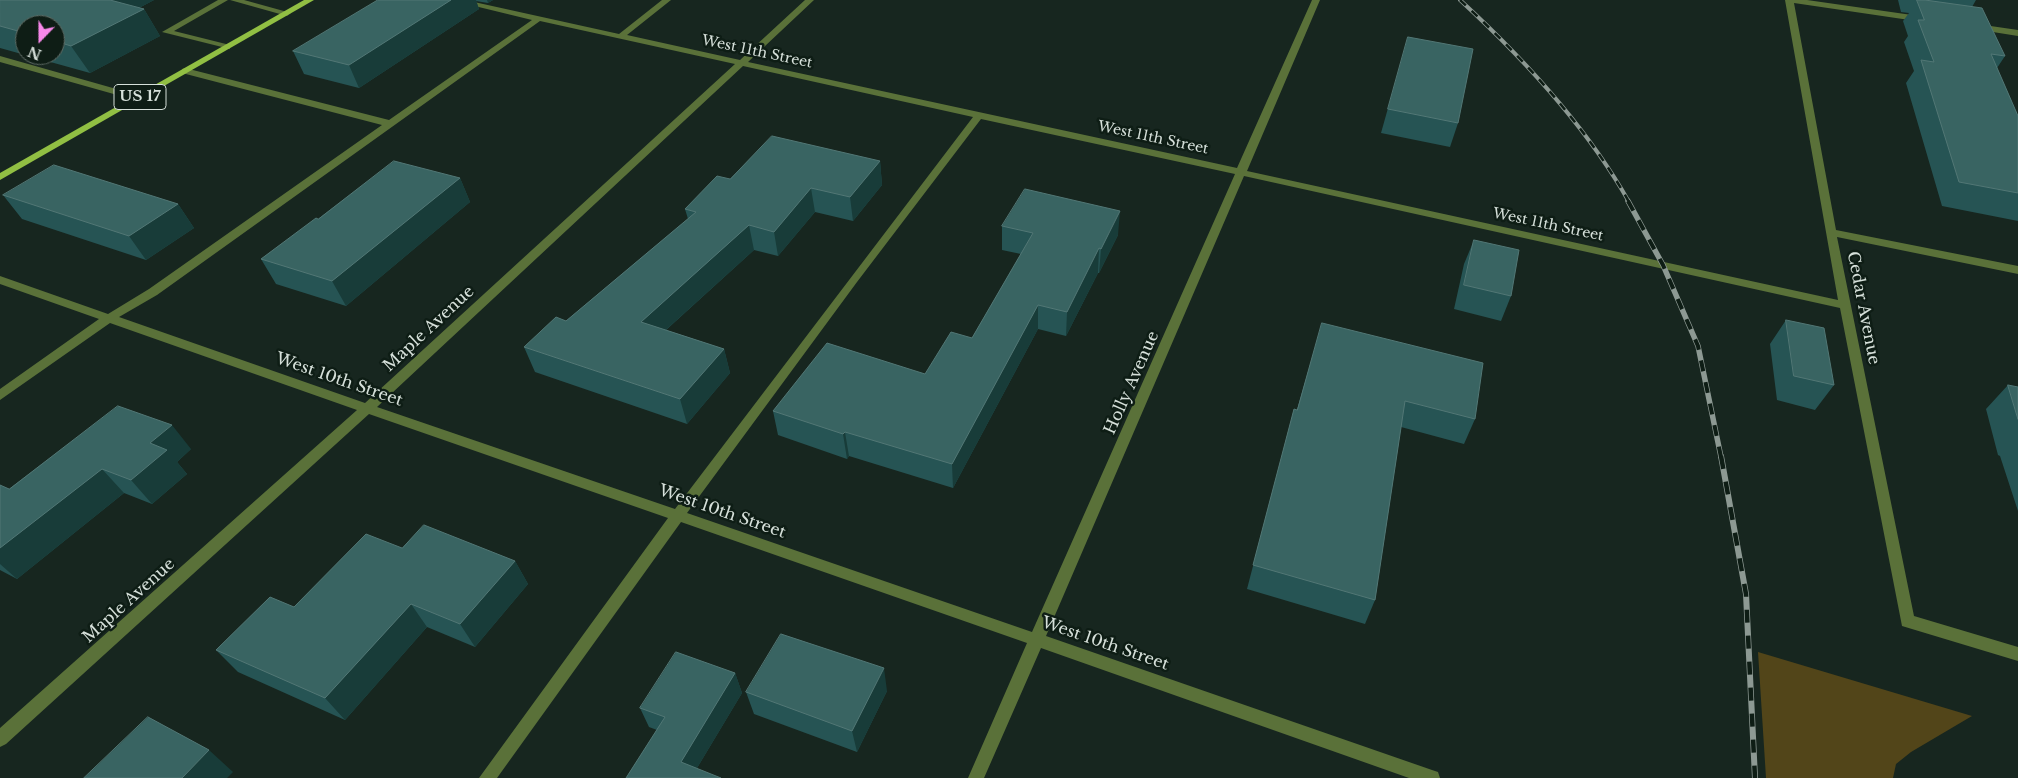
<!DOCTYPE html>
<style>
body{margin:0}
#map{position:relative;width:2018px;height:778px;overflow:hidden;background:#17261f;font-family:"Libre Baskerville",serif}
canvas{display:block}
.north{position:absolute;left:15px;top:15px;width:50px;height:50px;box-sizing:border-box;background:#0e1d15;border:1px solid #5e6b64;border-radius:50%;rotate:202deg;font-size:14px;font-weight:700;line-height:20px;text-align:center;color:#d6e0da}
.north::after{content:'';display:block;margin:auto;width:18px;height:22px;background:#f888ea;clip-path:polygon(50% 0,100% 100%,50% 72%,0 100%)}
</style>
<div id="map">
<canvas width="2018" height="778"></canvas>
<div class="north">N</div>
</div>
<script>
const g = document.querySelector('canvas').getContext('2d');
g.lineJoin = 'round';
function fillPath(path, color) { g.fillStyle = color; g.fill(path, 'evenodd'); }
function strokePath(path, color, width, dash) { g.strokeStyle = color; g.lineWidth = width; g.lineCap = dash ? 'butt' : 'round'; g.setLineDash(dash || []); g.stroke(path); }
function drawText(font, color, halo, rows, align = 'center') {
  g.font = font + ' "Libre Baskerville",serif'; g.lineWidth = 5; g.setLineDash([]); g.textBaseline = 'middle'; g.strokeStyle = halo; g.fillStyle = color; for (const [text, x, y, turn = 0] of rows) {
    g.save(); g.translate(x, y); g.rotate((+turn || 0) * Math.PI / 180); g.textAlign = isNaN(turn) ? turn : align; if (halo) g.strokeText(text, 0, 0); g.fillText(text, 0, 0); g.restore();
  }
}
const green = new Path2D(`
 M 1758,652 L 1972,716 L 1911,752 L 1896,764 L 1893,778 L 1766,778 Z`);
const minor = new Path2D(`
 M 218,0 L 228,0 L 174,31 L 230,45 L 230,49 L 162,32 Z
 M 230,0 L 244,0 L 291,13 L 287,16 Z
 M 450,0 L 465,0 L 619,34 L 662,0 L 671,0 L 627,35 L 740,60 L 805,0 L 814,0 L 748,62 L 1237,168 L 1312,0 L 1320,0 L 1247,171 L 1838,300 L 1785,0 L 1807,0 L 1926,17 L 1926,21 L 1923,22 L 1794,3 L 1836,230 L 2018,266 L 2018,274 L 1837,237 L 1914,616 L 2018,647 L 2018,661 L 1902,626 L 1840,308 L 1244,176 L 1046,636 L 1432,770 L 1438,772 L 1440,778 L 1409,778 L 1041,648 L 984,778 L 968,778 L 1027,643 L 681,522 L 497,778 L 479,778 L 668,518 L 369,414 L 6,744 L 0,747 L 0,728 L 357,410 L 110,323 L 0,400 L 0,389 L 99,319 L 0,284 L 0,276 L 108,314 L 149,289 L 382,125 L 182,73 L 182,69 L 185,68 L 389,120 L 532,20 ZM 540,21 L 735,64 L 365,403 L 119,317 L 157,295 ZM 743,66 L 973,117 L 675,509 L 377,407 ZM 981,119 L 1235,174 L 1032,632 L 687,513 L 857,282 Z
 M 1977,24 L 2018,30 L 2018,36 L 1974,29 L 1973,27 Z
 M 0,56 L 141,96 L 143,98 L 138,101 L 135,100 L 0,62 Z`);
const major = new Path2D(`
 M 304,0 L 314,0 L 0,180 L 0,173 Z`);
const railFar2 = new Path2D(`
 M 1460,0 C 1523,58 1587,127 1629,202`);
const railFar1 = new Path2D(`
 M 1628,201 L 1663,265 L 1698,346 L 1721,457`);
const rail = new Path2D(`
 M 1721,456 L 1746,594 L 1755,778`);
const wall = new Path2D(`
 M 0,0 L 154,0 L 139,8 L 144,9 L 160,36 L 90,73 L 0,48 ZM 25,25 L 55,25 L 55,55 L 25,55 Z
 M 378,0 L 493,0 L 488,3 L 476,1 L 479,9 L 359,88 L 304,74 L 293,51 Z
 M 1898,0 L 1976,0 L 1972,7 L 2005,56 L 1997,68 L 2018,116 L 2018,221 L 1942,206 L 1906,83 L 1914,71 L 1904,42 L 1908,36 L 1903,21 L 1909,13 L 1901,12 Z
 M 1408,37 L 1458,123 L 1450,147 L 1381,133 Z
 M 880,161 L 882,185 L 853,221 L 815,212 L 778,256 L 754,250 L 666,330 L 724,349 L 730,373 L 687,424 L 535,372 L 524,347 L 566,321 L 688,219 L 685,209 Z
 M 460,178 L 470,202 L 346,306 L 276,284 L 261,259 L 318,219 Z
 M 3,195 L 178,204 L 194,228 L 146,260 L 22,219 Z
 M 1002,226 L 1118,235 L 1099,273 L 1098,273 L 1066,336 L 1038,329 L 953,488 L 849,456 L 847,459 L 778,435 L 773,411 L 925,374 L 972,338 L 1021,254 L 1002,250 Z
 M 1474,240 L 1511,296 L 1501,321 L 1454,309 L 1464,264 Z
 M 1786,320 L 1834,385 L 1815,410 L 1777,400 L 1770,344 Z
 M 1322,323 L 1475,419 L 1464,444 L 1401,427 L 1375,600 L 1365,624 L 1247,589 L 1294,409 L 1297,410 Z
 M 2008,385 L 2018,387 L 2018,511 L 2000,456 L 1998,455 L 1986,409 Z
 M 191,449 L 177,462 L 187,474 L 152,504 L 124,493 L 17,579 L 0,570 L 0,485 L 9,489 Z
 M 402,548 L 515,561 L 528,584 L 475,647 L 427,627 L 345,720 L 238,672 L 216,650 Z
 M 735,673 L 742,693 L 697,768 L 626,778 L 657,730 L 649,727 L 640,708 Z
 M 887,691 L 857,752 L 754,714 L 746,692 Z`);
const shadedWall = new Path2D(`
 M 96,0 L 154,0 L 110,23 Z
 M 451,0 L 476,0 L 479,9 L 359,88 L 349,65 Z
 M 487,0 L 493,0 L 488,3 Z
 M 144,9 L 160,36 L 90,73 L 71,46 Z
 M 880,161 L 882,185 L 853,221 L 850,197 Z
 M 460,178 L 470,202 L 346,306 L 332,281 Z
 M 811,188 L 815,212 L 778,256 L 774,232 Z
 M 178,204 L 194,228 L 146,260 L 129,236 Z
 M 1120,211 L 1118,235 L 1099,273 L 1101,249 Z
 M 749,225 L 754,250 L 648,346 L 641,322 Z
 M 1099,248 L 1098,273 L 1066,336 L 1067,312 Z
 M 1038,305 L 1038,329 L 953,488 L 952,464 Z
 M 724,349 L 730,373 L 687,424 L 680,399 Z
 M 172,425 L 191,449 L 177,462 L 187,474 L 152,504 L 131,480 L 150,443 Z
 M 845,432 L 849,456 L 847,459 L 843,434 Z
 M 102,469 L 124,493 L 17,579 L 0,564 L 0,548 Z
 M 515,561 L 528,584 L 475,647 L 460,624 Z
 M 411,604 L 427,627 L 345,720 L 325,698 Z
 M 884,668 L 887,691 L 857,752 L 852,731 Z
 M 735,673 L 742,693 L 691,778 L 681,762 Z
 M 209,750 L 233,772 L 227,778 L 182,778 Z`);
const building = new Path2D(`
 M 0,0 L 110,0 L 144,9 L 71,46 L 55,41 L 55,25 L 25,25 L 25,33 L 0,26 Z
 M 378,0 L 451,0 L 349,65 L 293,51 Z
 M 1917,0 L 1925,0 L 1982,8 L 2005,56 L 1991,54 L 2018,116 L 2018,193 L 1959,182 L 1921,60 L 1934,62 L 1918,20 L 1924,20 Z
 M 1408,37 L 1473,49 L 1458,123 L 1388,109 Z
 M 772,136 L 880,161 L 850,197 L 811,188 L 774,232 L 749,225 L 641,322 L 724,349 L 680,399 L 524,347 L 556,317 L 566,321 L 696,212 L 685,209 L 717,176 L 730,179 Z
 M 394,161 L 460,178 L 332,281 L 261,259 L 316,218 L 318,219 Z
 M 54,165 L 178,204 L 129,236 L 3,195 Z
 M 1025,189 L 1120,211 L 1101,249 L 1099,248 L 1067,312 L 1038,305 L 952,464 L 845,432 L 843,434 L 773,411 L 827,343 L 925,374 L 951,332 L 972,338 L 1033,233 L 1002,226 Z
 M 1474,240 L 1519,250 L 1511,296 L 1464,285 Z
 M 1786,320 L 1824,328 L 1834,385 L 1794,376 Z
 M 1322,323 L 1483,363 L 1475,419 L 1405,401 L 1375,600 L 1253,565 L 1294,409 L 1297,410 Z
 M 2008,385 L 2018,387 L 2018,419 Z
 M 118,406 L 172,425 L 150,443 L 167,450 L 131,480 L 102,469 L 0,548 L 0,485 L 9,489 Z
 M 424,525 L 515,561 L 460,624 L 411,604 L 325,698 L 216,650 L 270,597 L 294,607 L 366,534 L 402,548 Z
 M 781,634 L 884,668 L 852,731 L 746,692 Z
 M 676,652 L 735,673 L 681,762 L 721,778 L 626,778 L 665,717 L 640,708 Z
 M 148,717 L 209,750 L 182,778 L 84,778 Z`);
const farStreetnames = [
 ["West 11th Street",757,52,12],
 ["West 11th Street",1153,138,12],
 ["West 11th Street",1548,225,12]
];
const shields = [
 [140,97,52]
];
const shieldNames = [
 ["US 17",140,97]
];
const streetNames = [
 ["Cedar Avenue",1863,308,79],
 ["Maple Avenue",429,329,-43],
 ["West 10th Street",339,380,19],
 ["Holly Avenue",1132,383,-66],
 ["West 10th Street",722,512,19],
 ["Maple Avenue",129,601,-42],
 ["West 10th Street",1105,644,19]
];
fillPath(green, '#524519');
fillPath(minor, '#5a7139');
fillPath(major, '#91bf43');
strokePath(railFar2, '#8d9993', 4);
strokePath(railFar1, '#8d9993', 5.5);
strokePath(rail, '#8d9993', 6);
strokePath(railFar2, '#0e1d15', 2.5, [8]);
strokePath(railFar1, '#0e1d15', 4, [11]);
strokePath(rail, '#0e1d15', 4.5, [13]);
fillPath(wall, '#265454');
fillPath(shadedWall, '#183c39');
fillPath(building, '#396462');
strokePath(building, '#527775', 1);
drawText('14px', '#d6e0da', '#0e1d15', farStreetnames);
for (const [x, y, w] of shields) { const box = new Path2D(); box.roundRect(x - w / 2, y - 12.5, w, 25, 4); g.fillStyle = '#0e1d15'; g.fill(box); strokePath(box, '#d6e0da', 1); }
drawText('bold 15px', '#d6e0da', null, shieldNames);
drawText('16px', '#d6e0da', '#0e1d15', streetNames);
</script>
